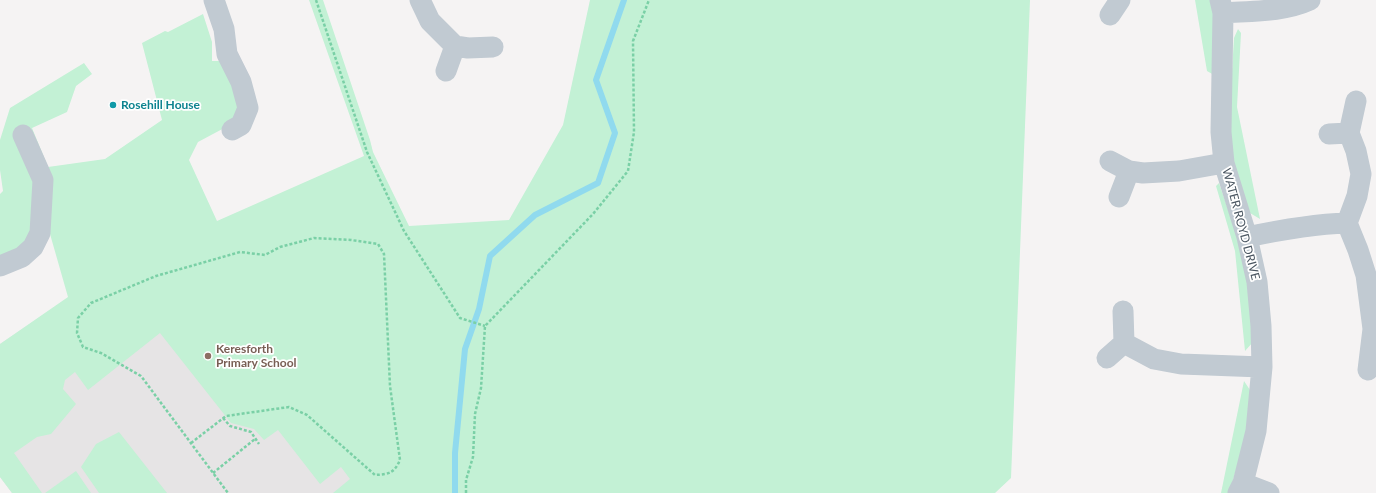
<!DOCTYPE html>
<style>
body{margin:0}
canvas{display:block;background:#f5f3f3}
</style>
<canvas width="1376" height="493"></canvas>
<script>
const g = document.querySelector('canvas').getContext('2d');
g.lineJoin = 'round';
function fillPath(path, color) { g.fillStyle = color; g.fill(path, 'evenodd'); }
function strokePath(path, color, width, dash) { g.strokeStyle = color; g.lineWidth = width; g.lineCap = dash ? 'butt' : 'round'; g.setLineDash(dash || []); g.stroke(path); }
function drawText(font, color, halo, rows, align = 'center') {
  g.font = font + ' Lato,sans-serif'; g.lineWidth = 3.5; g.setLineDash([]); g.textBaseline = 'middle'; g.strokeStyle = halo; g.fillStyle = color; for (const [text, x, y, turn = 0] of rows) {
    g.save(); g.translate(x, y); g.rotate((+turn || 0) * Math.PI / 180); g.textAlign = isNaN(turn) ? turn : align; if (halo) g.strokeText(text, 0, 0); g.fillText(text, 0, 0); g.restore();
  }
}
const education = new Path2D(`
 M 217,221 L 421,493 L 12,493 L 0,477 L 0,344 L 68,298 Z`);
const green = new Path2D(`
 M 309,0 L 323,0 L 370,140 L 373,152 L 409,226 L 509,220 L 563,125 L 590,0 L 1030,0 L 1011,478 L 995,493 L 333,493 L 350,479 L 341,467 L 320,484 L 278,430 L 264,440 L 254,429 L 231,423 L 160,333 L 88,390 L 75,372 L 65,380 L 63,389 L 76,404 L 51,434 L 37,437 L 14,453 L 42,493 L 12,493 L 0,477 L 0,344 L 68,297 L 50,234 L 33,233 L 0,268 L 0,194 L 3,191 L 0,170 L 0,140 L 10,108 L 84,63 L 92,74 L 76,86 L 67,112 L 32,128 L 48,167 L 105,159 L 162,120 L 142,43 L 165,31 L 168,32 L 203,14 L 212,42 L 212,61 L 224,61 L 241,106 L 228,126 L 198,142 L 189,160 L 217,221 L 364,156 Z
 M 1195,0 L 1212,0 L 1215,16 L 1214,75 L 1207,71 Z
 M 1238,29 L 1241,33 L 1237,107 L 1260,219 L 1250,213 L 1233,160 L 1229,122 L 1234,38 Z
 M 1219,183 L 1241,248 L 1252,304 L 1253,342 L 1245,351 L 1235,251 L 1216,186 Z
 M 1244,381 L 1252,393 L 1248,431 L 1229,493 L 1221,493 Z
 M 119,432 L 167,493 L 99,493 L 81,467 L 96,444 Z
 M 76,471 L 91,493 L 45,493 Z`);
const stream = new Path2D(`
 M 455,493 L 455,453 L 465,349 L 479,309 L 490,256 L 535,215 L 598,183 L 615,133 L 596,80 L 624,0`);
const path = new Path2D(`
 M 316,0 L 367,152 L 404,231 L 460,318 L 485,326
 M 223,418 L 230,426 L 251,432 L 259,444
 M 191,443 L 226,416 L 289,407 L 307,415 L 375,475 C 390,474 394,473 400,460 L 390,386 L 384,254 L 378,244 L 351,240 L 314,238 L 280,247 L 265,255 L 240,252 L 156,276 L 91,303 L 78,318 L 77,333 L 83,347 L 101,353 L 141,376 L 228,493
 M 213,473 L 255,439
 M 466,493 L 466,480 L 473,457 L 475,414 L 481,388 L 485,326 L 593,214 L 628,171 L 634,132 L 633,41 L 649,0`);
const minor = new Path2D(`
 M 214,0 L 224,29 L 227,54 L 241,82 L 248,108 L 241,125 L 232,130
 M 420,0 L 430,21 L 455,46 L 468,48 L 493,47
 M 1220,0 L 1223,13 L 1221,132 L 1224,163 L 1247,237 L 1257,282 L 1261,326 L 1262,367 L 1256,431 L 1243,483 L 1238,493
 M 1223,13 C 1252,11 1284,12 1310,0
 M 1110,15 L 1120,0
 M 446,71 L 455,46
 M 1329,134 L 1349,133
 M 1110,161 L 1129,171 L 1143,173 L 1179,171 L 1224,163
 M 1119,197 L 1129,171
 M 1347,223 L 1357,196 L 1361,174 L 1356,151 L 1349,133 L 1356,101
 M 1247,237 C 1280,230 1313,224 1347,223 L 1358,250 L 1366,275 L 1373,329 L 1376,330
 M 0,266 L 22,257 L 33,247 L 40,233 L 43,180 L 23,135
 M 1123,311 L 1124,343 L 1154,359 L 1181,364 L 1262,367
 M 1107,358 L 1124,343
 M 1368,370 L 1373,329
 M 1243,483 L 1269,493`);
const markers = [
 [113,105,4,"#0f9aa8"],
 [208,356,4,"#8d6e63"]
];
const cultureNames = [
 ["Rosehill House",121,105]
];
const streetNames = [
 ["WATER ROYD DRIVE",1241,224,75]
];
const educationNames = [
 ["Keresforth",216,349],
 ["Primary School",216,363]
];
fillPath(education, '#e6e4e5');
fillPath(green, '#c3f1d5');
strokePath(stream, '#90daee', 6);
strokePath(path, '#7ad0a6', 2.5, [3, 2]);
strokePath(minor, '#c1cad2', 21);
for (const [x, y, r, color] of markers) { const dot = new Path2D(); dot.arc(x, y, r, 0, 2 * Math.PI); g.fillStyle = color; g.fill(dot); strokePath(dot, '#fff', 1.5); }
drawText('bold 12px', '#0d838f', '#fff', cultureNames, 'left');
drawText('12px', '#4a5661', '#fff', streetNames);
drawText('bold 12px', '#785e54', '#fff', educationNames, 'left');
</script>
